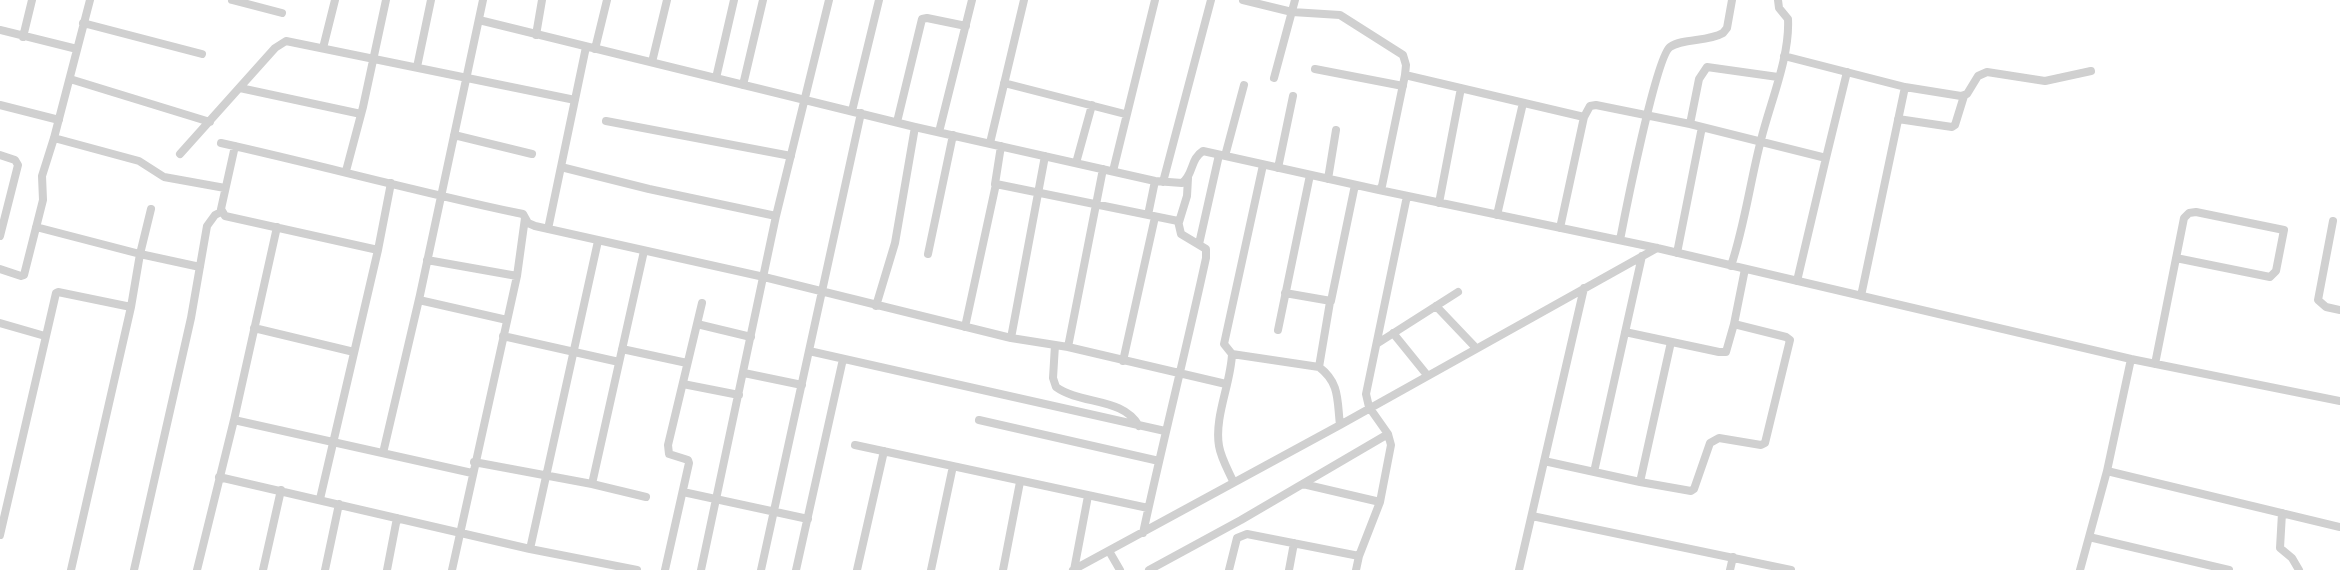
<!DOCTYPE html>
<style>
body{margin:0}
canvas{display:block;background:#fff}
</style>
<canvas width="2340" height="570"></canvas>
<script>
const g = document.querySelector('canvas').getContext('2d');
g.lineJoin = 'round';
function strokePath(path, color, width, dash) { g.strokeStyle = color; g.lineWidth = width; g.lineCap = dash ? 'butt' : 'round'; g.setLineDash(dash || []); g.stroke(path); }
const street = new Path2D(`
 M 232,0 L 282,13
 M 479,20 L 915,127 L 1155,181 L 1182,183 C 1194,174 1190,159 1203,151 L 1379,190 L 1382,186 L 1405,75 L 1406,65 L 1403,55 L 1340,15 L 1292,12 L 1243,0
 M 83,23 L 202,54
 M 0,30 L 77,49
 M 536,35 L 542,0
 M 23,37 L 32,0
 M 323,48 L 335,0
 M 595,49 L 607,0
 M 1784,56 L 1905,87 L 1961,96 L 1967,94 L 1978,76 L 1987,72 L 2045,81 L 2091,71
 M 652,62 L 667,0
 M 417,67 L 431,0
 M 1315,69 L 1403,86
 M 1405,75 L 1584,117
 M 716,78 L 734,0
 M 1274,78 L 1295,0
 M 70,79 L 210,122
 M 1004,83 L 1125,114
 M 743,85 L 763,0
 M 240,88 L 361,114
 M 0,105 L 59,120
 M 852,111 L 879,0
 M 1898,119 L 1952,127 L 1955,125 L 1964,96
 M 606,121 L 791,156
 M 897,122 L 922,19 L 927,18 L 966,26
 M 1690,124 L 1699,79 L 1707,67 L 1778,77
 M 939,132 L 972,0
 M 454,135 L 532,154
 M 54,138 L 139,161 L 164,177 L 225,188
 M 221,143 C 320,165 418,192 518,213 L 523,214 L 528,223 L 535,226 L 764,277 L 1011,338 L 1068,347 L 1226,384
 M 990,143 L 1024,0
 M 235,146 L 221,209 L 225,216 L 378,250
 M 180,154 L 275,48 L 286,41 L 575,100
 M 0,155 L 15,160 L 18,165 L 0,236
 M 1225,156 L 1244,85
 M 1826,158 L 1847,72
 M 1076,163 L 1092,105
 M 561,167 L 649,189 L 776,216
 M 1278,168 L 1293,96
 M 346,171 L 363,107 L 386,0
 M 1113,171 L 1155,0
 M 1328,179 L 1336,130
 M 1163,182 L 1211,0
 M 995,184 L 1001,146
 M 1379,190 L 1657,248 L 2131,359 L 2340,401
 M 1439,203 L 1461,88
 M 1148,215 L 1155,181
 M 1497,215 L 1523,103
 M 2333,221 L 2318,300 L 2326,307 L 2340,310
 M 1179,222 L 1187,196 L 1188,178
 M 36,227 L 140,254 L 200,267
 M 1560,228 L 1584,117 L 1590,106 L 1596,105 L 1690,124 L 1826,158 L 1797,281
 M 548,229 L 586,47
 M 1620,240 C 1625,214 1656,57 1670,47 C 1683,38 1708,42 1723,33 L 1727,28 L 1732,0
 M 1199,244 L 1219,155
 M 1677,253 L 1702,127
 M 928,254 L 953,135
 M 427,260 L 517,276
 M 1731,266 C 1745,224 1750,182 1761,140 C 1770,103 1790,57 1788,19 L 1779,8 L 1778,0
 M 0,269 L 21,276 L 24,275 L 43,200 L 42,176 L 54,138 L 90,0
 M 1285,293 L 1331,301 L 1355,185
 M 1861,296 L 1905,87
 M 419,300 L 507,320
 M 1330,302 L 1319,367 C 1340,383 1337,400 1340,425
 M 876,306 L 895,243 L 915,127
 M 1436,306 L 1476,348
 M 0,323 L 45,336
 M 697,324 L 751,337
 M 965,327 L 996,184 L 1178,221 L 1181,234 L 1206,249 L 1206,258 C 1186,350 1163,441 1143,533
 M 254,328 L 354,352
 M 1278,330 L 1310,175
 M 1625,332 L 1719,352 L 1726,352 L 1734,324 L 1745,269
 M 1393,333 L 1427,375
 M 503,336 L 619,362
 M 1011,338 L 1045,156
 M 1378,343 L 1458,292
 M 1055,345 L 1053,378 L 1056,387 C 1081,405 1123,397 1139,426
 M 1068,347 L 1103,169
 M 622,349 L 687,363
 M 809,351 L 1165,431
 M 1232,354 L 1319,367
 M 1123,361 L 1155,217
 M 2155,364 L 2184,218 L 2189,213 L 2196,212 L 2284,230 L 2276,271 L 2270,277 L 2176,258
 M 744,373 L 802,385
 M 683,384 L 739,395
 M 234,420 L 472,473
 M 979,420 L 1159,461
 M 855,445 L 1148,508
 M 383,453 L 420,295 L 483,0
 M 1544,461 L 1640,482 L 1691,491 L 1694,489 L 1710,443 L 1719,438 L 1761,445 L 1765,443 L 1790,340 L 1786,337 L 1734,324
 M 474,462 L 592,484 L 646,497
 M 2107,471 L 2340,527
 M 1594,472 L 1642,256
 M 219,477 L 530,549 L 637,570
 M 1233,481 C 1228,470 1221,458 1219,446 C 1214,417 1231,383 1232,354 L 1224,344 L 1263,165
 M 1640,482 L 1671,342
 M 592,484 L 644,251
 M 1303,484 L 1380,502
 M 683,492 L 808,519
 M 320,499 L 378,250 L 391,183
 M 2282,513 L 2280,548 L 2292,558 L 2299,570
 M 1532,516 L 1791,570
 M 0,535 L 56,293 L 58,292 L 131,307
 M 2089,537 L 2229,570
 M 530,549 L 598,241
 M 1109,551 L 1120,570
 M 71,570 L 131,307 L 140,254 L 151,209
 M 134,570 L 191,318 L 207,226 L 215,215 L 221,212
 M 197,570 L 234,420 L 277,227
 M 263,570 L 281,490
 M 325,570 L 339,504
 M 387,570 L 397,518
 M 452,570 L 517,276 L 525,218
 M 665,570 L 689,463 L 688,460 L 669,454 L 668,445 L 702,303
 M 701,570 L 776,216 L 829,0
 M 761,570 L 861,113
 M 796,570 L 843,359
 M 857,570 L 884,451
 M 931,570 L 953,466
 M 1003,570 L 1020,482
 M 1073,570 L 1340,425 L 1657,248
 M 1074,570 L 1088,496
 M 1149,570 L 1241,520 L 1388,434
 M 1229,570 L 1237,538 L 1247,534 L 1359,556
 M 1289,570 L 1294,543
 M 1356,570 L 1359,556 L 1380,502 L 1391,445 L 1388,434 L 1369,407 L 1366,394 L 1407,196
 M 1519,570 L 1584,288
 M 1730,570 L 1733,557
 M 2080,570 L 2107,471 L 2131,359`);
strokePath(street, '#d0d0d0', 8);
</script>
